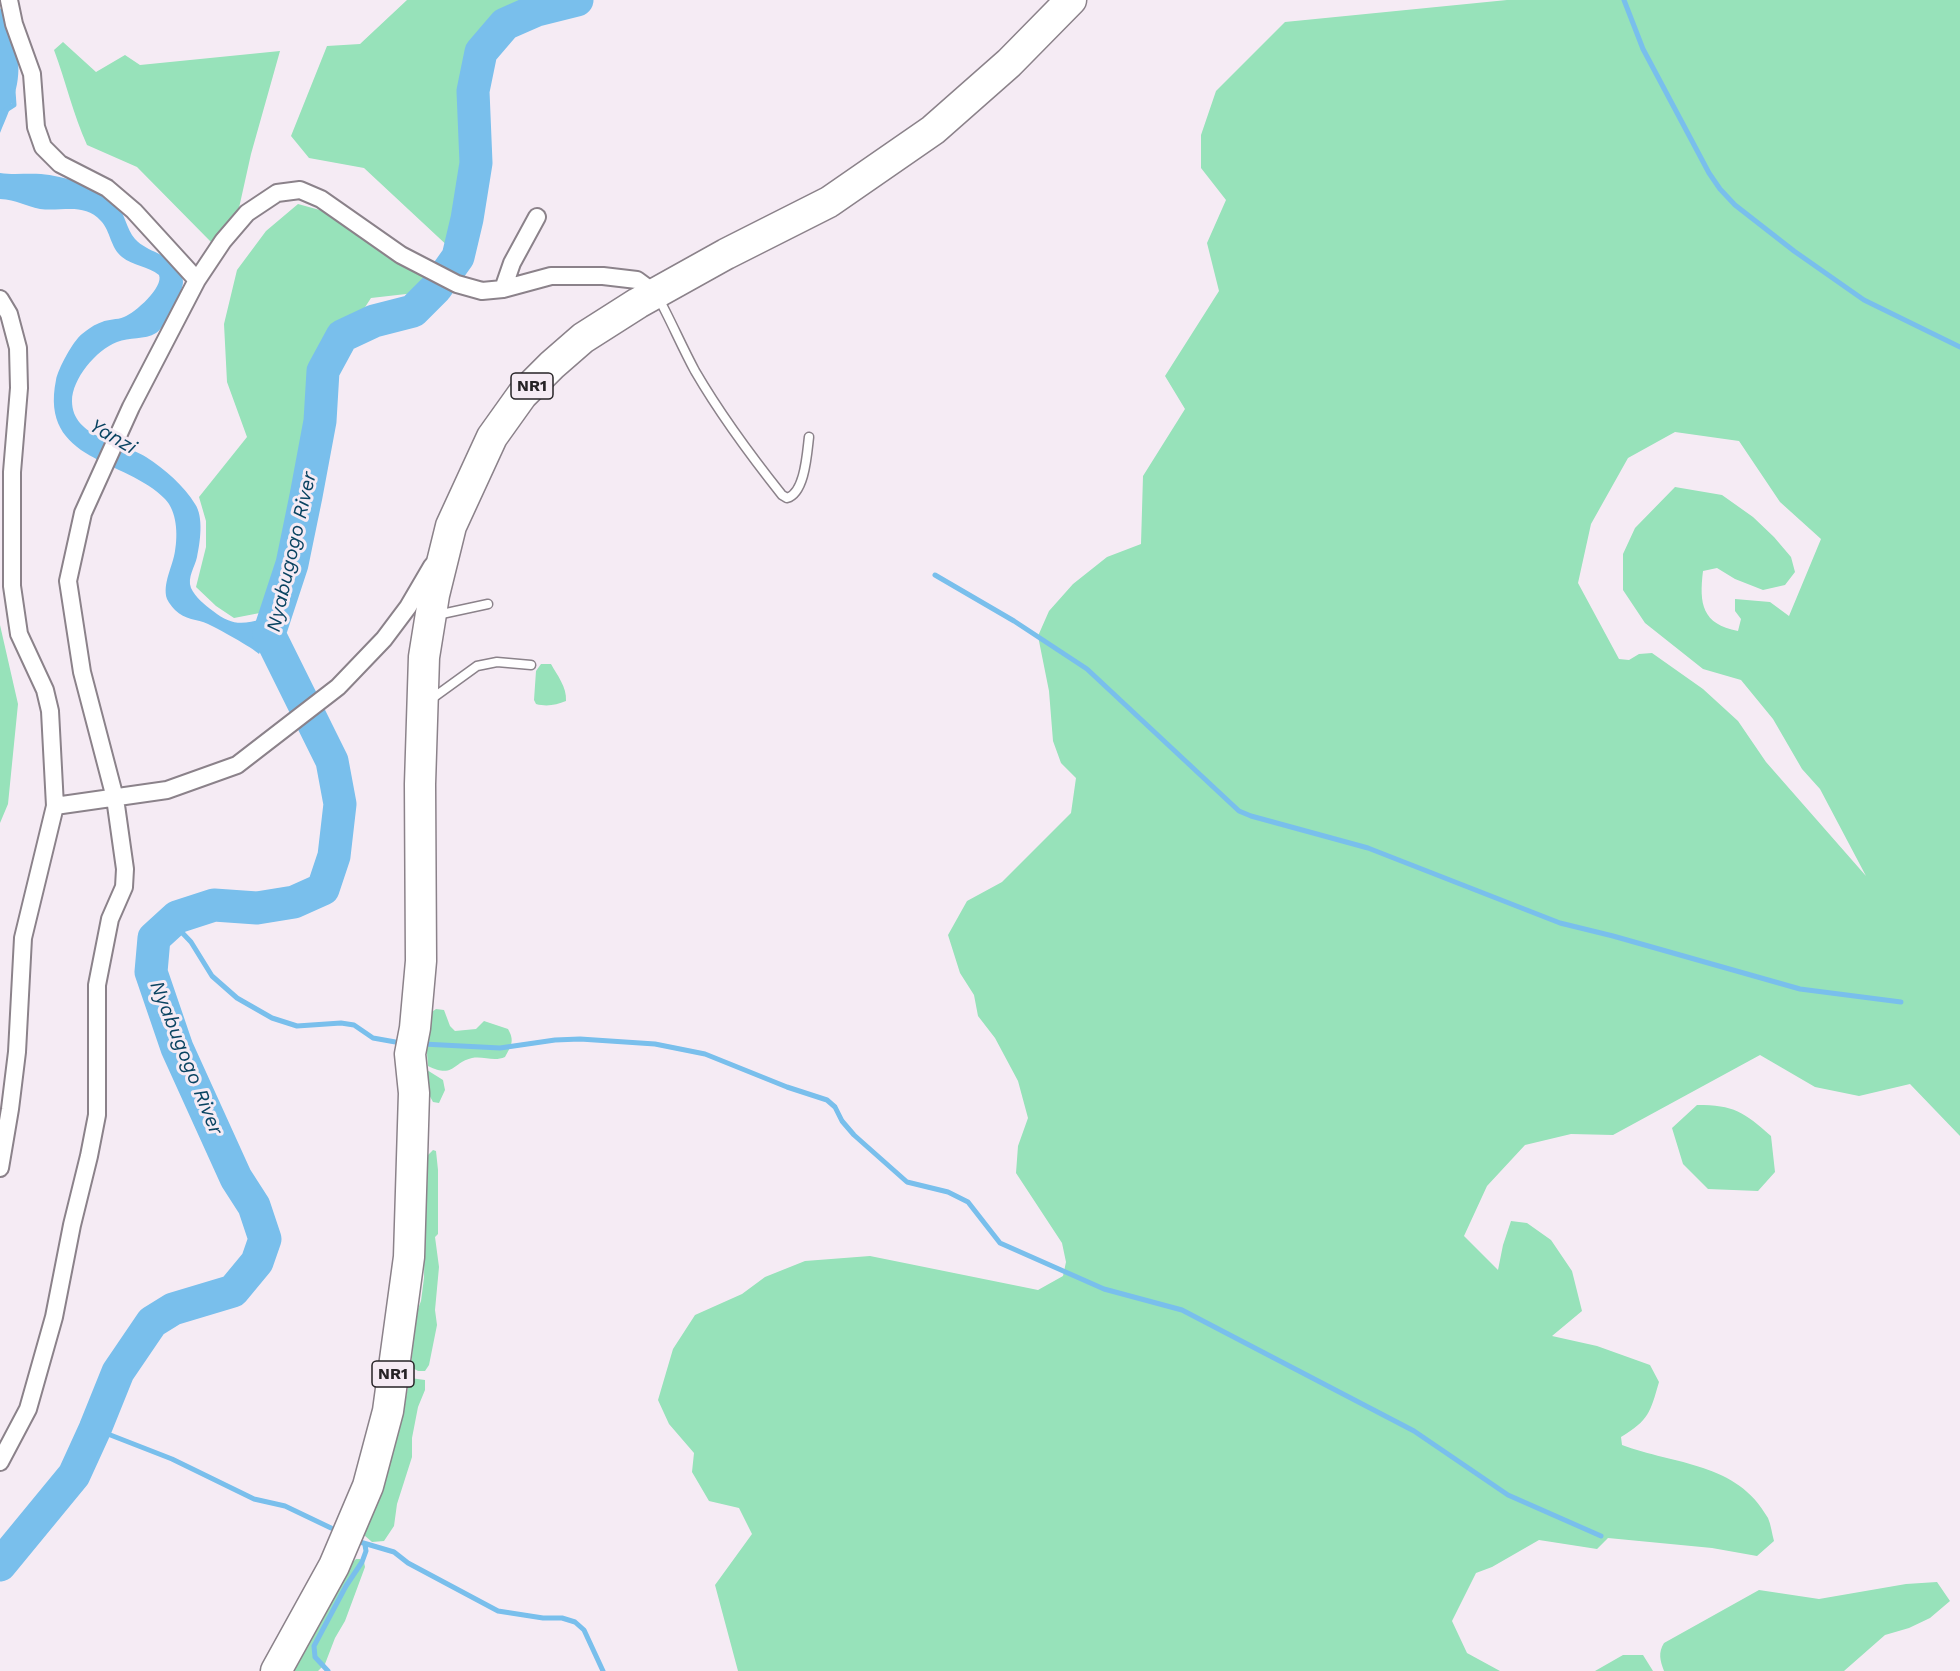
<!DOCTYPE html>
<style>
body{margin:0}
canvas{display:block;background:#f5ebf4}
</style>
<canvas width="1960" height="1671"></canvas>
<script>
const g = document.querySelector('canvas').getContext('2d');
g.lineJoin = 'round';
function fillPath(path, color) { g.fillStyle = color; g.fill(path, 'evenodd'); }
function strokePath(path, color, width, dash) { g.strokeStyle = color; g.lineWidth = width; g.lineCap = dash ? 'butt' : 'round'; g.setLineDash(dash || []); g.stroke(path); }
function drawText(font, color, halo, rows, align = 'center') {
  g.font = font + ' "Work Sans",sans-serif'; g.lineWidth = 6; g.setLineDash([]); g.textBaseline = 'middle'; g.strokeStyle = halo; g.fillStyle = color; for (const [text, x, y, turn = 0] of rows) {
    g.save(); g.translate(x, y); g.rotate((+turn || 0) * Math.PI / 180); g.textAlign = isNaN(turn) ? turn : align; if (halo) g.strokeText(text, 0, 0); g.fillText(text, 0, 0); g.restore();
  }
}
const green = new Path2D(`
 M 407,0 L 549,0 L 532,3 L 500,18 L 473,49 L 461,91 L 471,168 L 452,250 L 364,168 L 309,158 L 291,136 L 327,46 L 360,44 Z
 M 1507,0 L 1960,0 L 1960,1136 L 1910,1084 L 1859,1096 L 1815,1087 L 1760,1055 L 1613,1135 L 1571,1134 L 1525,1145 L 1487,1186 L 1464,1236 L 1498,1270 L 1503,1245 L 1511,1221 L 1527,1223 L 1551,1240 L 1572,1271 L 1582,1311 L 1552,1336 L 1597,1346 L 1650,1365 L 1659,1382 C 1650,1413 1649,1420 1621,1437 L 1622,1445 C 1675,1465 1737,1462 1768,1518 C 1771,1525 1772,1534 1774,1541 L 1757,1556 L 1712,1548 L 1608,1538 L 1597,1549 L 1539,1540 L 1492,1567 L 1476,1573 L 1452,1621 L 1467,1653 L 1500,1671 L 738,1671 L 715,1585 L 752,1534 L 739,1508 L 709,1501 L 692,1472 L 694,1453 L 669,1424 L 658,1400 L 673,1349 L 695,1315 L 742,1294 L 765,1277 L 805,1261 L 870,1256 L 1038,1290 L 1063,1276 L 1066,1262 L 1062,1243 L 1016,1173 L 1018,1146 L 1028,1118 L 1018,1081 L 995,1038 L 978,1016 L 974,995 L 960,973 L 948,935 L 967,901 L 1002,882 L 1071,813 L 1076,778 L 1061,763 L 1053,741 L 1049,691 L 1038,636 L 1049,611 L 1073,584 L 1107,557 L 1141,544 L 1143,476 L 1185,409 L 1165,376 L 1219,291 L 1207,243 L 1226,200 L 1201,168 L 1201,135 L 1216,91 L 1285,22 ZM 1675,432 L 1739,441 L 1780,502 L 1821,539 L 1789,616 L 1770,602 L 1735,599 L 1735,611 L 1741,619 L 1738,631 C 1702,624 1699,604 1703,571 L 1717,568 L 1735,579 L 1763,590 L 1785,585 L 1795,572 L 1791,557 L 1774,537 L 1753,517 L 1722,495 L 1675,487 L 1635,528 L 1623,554 L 1623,590 L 1645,623 L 1703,669 L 1741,680 L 1773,719 L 1802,769 L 1820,789 L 1866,876 L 1766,762 L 1738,721 L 1703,689 L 1652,653 L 1639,654 L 1629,660 L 1619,659 L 1578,583 L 1591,524 L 1628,458 Z
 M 63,42 L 96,72 L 125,55 L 140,65 L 280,51 L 251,154 L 239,208 L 211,242 L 137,167 L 87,145 C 73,114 66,82 54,50 Z
 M 298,204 L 327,212 L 433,280 L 415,293 L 371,298 L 358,318 L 338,329 L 318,373 L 315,418 L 282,578 L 270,611 L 234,618 L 216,606 L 196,587 L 206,547 L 206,521 L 199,497 L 247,437 L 227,382 L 224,324 L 237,270 L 266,231 Z
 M 0,625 L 18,704 L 8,804 L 0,823 Z
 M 541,664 L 551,664 C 557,675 567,687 566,701 C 556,705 547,707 536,704 L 534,700 L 536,671 Z
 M 436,1009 L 444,1010 L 450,1026 L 455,1031 L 476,1029 L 484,1021 L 508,1029 C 515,1041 511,1046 505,1057 C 494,1062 484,1056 472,1058 C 453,1062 454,1079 428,1066 L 426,1041 L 429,1014 Z
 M 427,1070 L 443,1080 L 445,1090 L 439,1103 L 433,1102 L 427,1091 Z
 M 1697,1105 C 1734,1105 1744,1112 1771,1136 L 1775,1172 L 1758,1191 L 1708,1189 L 1683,1164 L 1672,1128 Z
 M 433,1150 L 436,1151 L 438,1170 L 438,1234 L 435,1237 L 439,1267 L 435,1310 L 437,1325 L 429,1365 L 425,1371 L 418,1371 L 411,1367 L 416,1314 L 421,1301 L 424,1278 L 426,1157 Z
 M 410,1378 L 425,1380 L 425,1390 L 418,1407 L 412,1438 L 412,1457 L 397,1504 L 394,1526 L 384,1541 L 372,1542 L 364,1535 L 386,1477 L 398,1435 Z
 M 356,1559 L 360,1559 L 364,1562 L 365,1567 L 345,1621 L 335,1638 L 325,1664 L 318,1671 L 294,1671 L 324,1617 L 348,1567 Z
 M 1937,1582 L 1950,1601 L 1930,1618 L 1909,1628 L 1885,1635 L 1844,1671 L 1664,1671 C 1660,1660 1658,1653 1664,1643 L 1759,1590 L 1819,1599 L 1906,1584 Z
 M 1623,1655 L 1643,1655 L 1653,1671 L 1595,1671 Z`);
const water = new Path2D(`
 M 0,8 C 14,27 22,60 17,84 C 14,101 6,118 0,133 Z
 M 0,173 C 14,175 27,173 41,174 C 62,176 102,186 116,203 C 125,213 126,229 135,239 C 148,253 168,253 179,269 C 181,272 183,278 183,282 C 183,292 165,328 156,333 C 145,340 129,337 117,342 C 96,350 72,379 72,401 C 72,438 122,442 146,457 C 165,469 184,486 195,504 C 204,517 200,543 197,557 C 195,567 187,577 191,588 C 195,597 205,605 213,611 C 231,625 241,625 263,619 L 269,634 L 259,654 C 253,648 217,628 208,624 C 197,619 185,620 175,610 C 173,608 169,603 167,599 C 162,584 173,566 175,551 C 178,535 177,511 165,499 C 126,458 39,463 56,380 C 58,369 73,341 82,334 C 87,330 95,324 102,322 C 108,319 117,320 124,317 C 135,313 164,287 159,275 C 148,266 133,266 122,257 C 110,247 111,232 101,221 C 84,202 62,212 40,209 C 25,206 17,200 0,199 Z`);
const stream = new Path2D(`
 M 1624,0 L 1643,49 L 1709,173 L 1720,189 L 1735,205 L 1794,251 L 1864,300 L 1960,347
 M 0,114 L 14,105 L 13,91
 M 935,575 L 1014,621 L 1087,669 L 1239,811 L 1251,816 L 1368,848 L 1560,923 L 1613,936 L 1800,989 L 1901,1002
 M 172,922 L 191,942 L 212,976 L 237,998 L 272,1018 L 297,1026 L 341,1023 L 354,1025 L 373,1038 L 401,1043
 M 423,1044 L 500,1048 L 555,1040 L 580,1039 L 655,1044 L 705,1054 L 787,1087 L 827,1100 L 835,1107 L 842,1121 L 854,1135 L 907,1182 L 948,1192 L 968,1202 L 1000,1243 L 1104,1289 L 1182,1310 L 1414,1431 L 1508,1495 L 1601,1536
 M 95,1429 L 172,1459 L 254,1499 L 285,1506 L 331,1528
 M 360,1542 L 394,1552 L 408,1563 L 498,1611 L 543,1618 L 562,1618 L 575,1622 L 584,1630 L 603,1671
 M 328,1671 L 315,1657 L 314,1646 L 346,1586 L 362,1562 L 366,1551 L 365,1545`);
const river = new Path2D(`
 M 0,1565 L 74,1475 L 95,1429 L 118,1372 L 152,1322 L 173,1309 L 233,1291 L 257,1262 L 265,1239 L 254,1206 L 236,1178 L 177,1048 L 151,972 L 154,938 L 177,917 L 214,905 L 257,908 L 294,902 L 323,889 L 334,856 L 340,804 L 332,761 L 269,634 L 292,564 L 306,496 L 320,421 L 323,371 L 342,336 L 374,321 L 413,311 L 436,288 L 458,257 L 467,219 L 476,163 L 473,91 L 481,52 L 505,24 L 537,10 L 577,0`);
const lane = new Path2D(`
 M 658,297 C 671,321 682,347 695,371 C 720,414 751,456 782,495 L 787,498 C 805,493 807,453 809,437
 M 437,615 L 488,604
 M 430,700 L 477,666 L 497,662 L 531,665`);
const street = new Path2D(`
 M 9,0 L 14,24 L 32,74 L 36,127 L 43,147 L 60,164 L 107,188 L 134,211 L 197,280
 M 503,289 L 512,263 L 537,217
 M 0,299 L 9,314 L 18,348 L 19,388 L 12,472 L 12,586 L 19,634 L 45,690 L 50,711 L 55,806 L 23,938 L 17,1052 L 10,1109 L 0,1168
 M 55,806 L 167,790 L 237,765 L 338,687 L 384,639 L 408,607 L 432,566
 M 0,1462 L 28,1409 L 54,1317 L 72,1225 L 89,1156 L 97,1115 L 97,985 L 110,919 L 124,887 L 125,869 L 115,798 L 82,672 L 68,581 L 83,513 L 131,407 L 197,280 L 223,241 L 247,213 L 277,193 L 300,190 L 321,199 L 401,255 L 457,284 L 482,291 L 503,289 L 551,276 L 603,276 L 637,280 L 656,294`);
const highway = new Path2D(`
 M 276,1671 L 334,1566 L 368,1486 L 388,1411 L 409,1257 L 414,1093 L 410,1054 L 415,1028 L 421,961 L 420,784 L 424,657 L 434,595 L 451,526 L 492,437 L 522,395 L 552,365 L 583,338 L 638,303 L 726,254 L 829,202 L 933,130 L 1009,63 L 1071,0`);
const shields = [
 [532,386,42],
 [393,1374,42]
];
const shieldNames = [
 ["NR1",532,386],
 ["NR1",393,1374]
];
const waterNames = [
 ["Yanzi",113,437,30],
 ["Nyabugogo River",292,552,-77],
 ["Nyabugogo River",186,1058,68]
];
fillPath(green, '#97e2ba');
fillPath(water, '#79bfec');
strokePath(stream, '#79bfec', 5);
strokePath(river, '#79bfec', 33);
strokePath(lane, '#8b828a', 11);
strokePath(street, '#8b828a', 20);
strokePath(highway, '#8b828a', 33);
strokePath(lane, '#fff', 8);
strokePath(street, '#fff', 16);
strokePath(highway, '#fff', 30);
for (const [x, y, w] of shields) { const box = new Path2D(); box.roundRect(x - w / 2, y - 13, w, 26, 4.5); g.fillStyle = '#f5ebf4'; g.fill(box); strokePath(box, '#262326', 1.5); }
drawText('bold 16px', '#262326', null, shieldNames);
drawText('italic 20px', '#094361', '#f5ebf4', waterNames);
</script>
